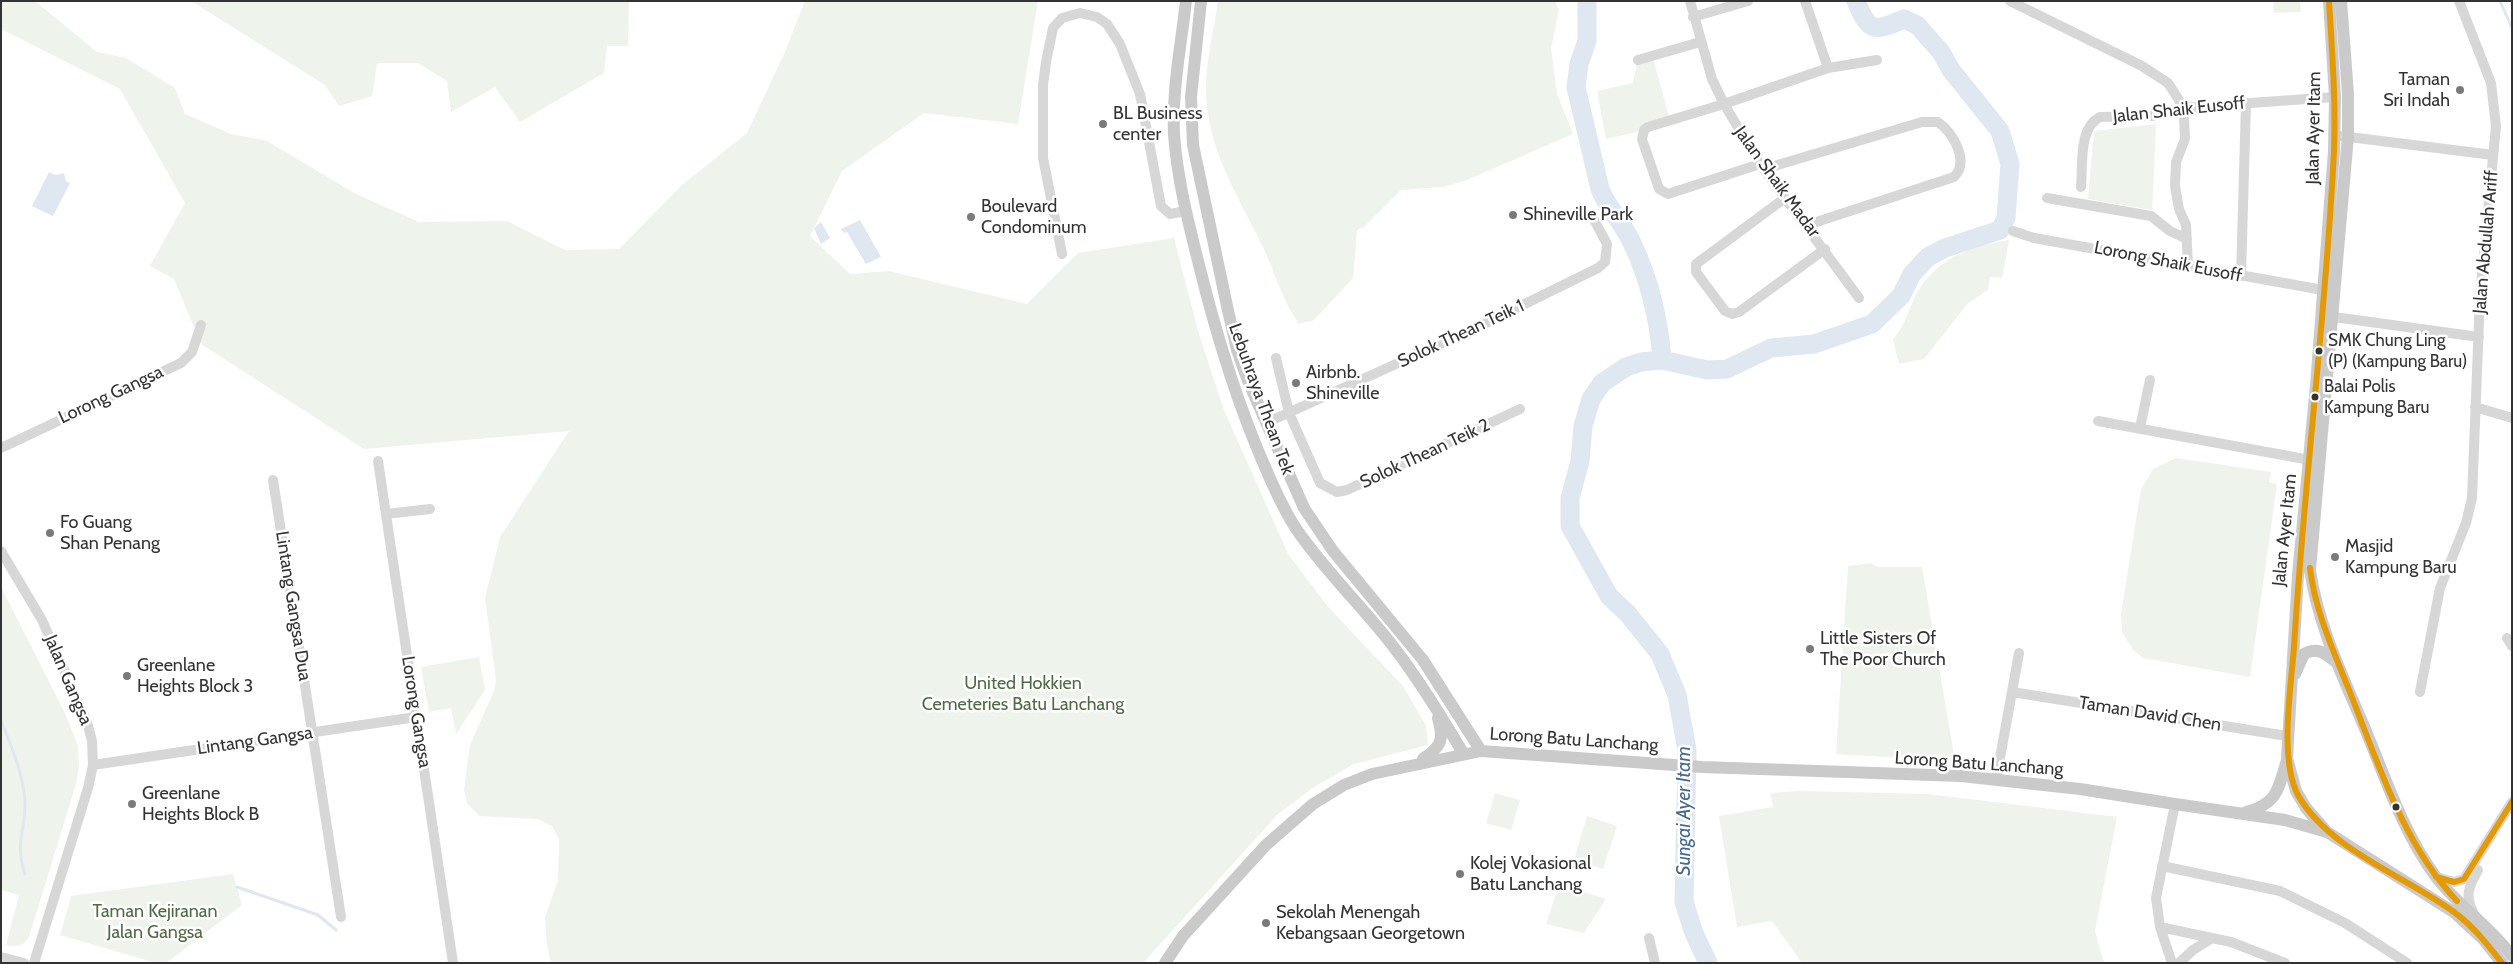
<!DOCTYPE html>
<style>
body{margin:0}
#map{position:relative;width:2513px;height:964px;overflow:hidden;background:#fff;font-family:Cabin,sans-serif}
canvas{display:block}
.frame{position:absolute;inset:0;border:2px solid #333;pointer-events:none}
</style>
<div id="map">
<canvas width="2513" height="964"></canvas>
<div class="frame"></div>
</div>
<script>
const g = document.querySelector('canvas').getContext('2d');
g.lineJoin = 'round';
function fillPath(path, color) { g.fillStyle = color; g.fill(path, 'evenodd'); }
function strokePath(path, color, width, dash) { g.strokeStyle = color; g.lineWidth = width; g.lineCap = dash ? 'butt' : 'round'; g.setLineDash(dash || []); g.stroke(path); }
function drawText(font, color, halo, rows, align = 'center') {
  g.font = font + ' Cabin,sans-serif'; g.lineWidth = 5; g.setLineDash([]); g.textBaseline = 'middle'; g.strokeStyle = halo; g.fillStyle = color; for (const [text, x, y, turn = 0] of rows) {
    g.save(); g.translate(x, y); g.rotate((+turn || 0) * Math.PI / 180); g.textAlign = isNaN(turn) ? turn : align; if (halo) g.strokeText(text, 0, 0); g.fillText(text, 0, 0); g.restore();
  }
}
const green = new Path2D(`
 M 1,1 L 35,1 L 97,52 L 126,58 L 175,88 L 185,114 L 231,134 L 267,141 L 356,194 L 419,222 L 507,221 L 565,250 L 619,249 L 682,185 L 747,133 L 784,54 L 805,1 L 1038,1 L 1018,124 L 924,113 L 842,171 L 810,236 L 850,274 L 889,271 L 1027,304 L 1078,253 L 1174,238 L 1198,331 L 1224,410 L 1288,554 L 1329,608 L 1403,686 L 1426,726 L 1428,745 L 1354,764 L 1314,787 L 1278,814 L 1143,963 L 551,963 L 547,946 L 545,917 L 558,881 L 559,839 L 552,826 L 538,819 L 479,816 L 467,803 L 464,790 L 470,745 L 494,691 L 496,680 L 485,598 L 500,537 L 569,431 L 364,449 L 201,344 L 174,279 L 150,266 L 185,203 L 120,89 L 1,29 Z
 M 191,1 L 629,1 L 628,46 L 607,46 L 604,73 L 520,122 L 495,87 L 451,112 L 447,81 L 418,63 L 377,63 L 372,96 L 339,106 L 325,85 Z
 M 1218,1 L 1555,1 L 1559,10 L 1551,48 L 1557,94 L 1573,134 L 1467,180 L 1444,187 L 1401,190 L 1364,227 L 1357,230 L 1353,278 L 1314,320 L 1299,324 C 1281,299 1275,271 1262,245 C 1237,194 1206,147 1206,88 C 1206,61 1214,29 1218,1 Z
 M 2273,1 L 2300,1 L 2301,12 L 2274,13 Z
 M 1653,59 L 1669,116 L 1644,125 L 1637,132 L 1606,139 L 1597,91 L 1633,83 L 1637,65 Z
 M 2156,124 L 2152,210 L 2088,199 L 2094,131 Z
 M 2009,240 L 2002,278 L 1990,277 L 1988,290 L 1968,303 L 1924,359 L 1899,364 L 1893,339 C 1906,325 1909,307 1918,291 C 1938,258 1973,245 2009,240 Z
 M 2176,458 L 2271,472 L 2269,482 L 2277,484 L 2250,677 L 2143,658 L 2133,650 L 2122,632 L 2121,614 L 2141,489 L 2153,469 Z
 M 1870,563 L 1878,567 L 1922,567 L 1955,761 L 1836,754 L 1848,566 Z
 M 1,587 L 65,713 L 78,746 L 79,766 L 76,784 L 29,937 C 23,947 17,947 6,945 L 19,895 L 1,890 Z
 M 479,657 L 485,690 L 456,734 L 451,708 L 429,712 L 421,667 Z
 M 1798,791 L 1928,794 L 2117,817 L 2095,931 L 2104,963 L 1802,963 L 1772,921 L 1737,927 L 1719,816 L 1773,807 L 1770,793 Z
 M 1495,793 L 1520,800 L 1511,830 L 1486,823 Z
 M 1587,816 L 1617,826 L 1603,869 L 1574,860 Z
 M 233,874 L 242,905 L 166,963 L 156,963 L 60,935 L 71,896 Z
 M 1559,884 L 1606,899 L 1584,933 L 1546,924 Z`);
const water = new Path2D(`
 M 49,172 L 55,175 L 64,173 L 66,181 L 70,183 L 53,216 L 32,206 Z
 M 860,220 L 881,257 L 866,264 L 847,232 L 844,233 L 841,229 Z
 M 821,222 L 830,238 L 821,244 L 814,228 Z`);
const stream = new Path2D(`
 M 2500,1 L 2512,28
 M 1,721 C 12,747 23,773 25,802 C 26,831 14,841 25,874
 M 237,887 L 318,915 L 336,930`);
const river = new Path2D(`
 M 1587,1 L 1587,41 L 1579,64 L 1576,87 L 1600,189 C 1608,210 1625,225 1633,245 C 1650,281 1659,321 1662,360
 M 1708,963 L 1694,933 L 1684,902 L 1687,750 L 1677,695 L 1660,654 L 1628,614 L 1609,596 L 1570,526 L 1570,498 L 1580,461 L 1583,426 L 1591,399 L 1602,383 L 1626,367 L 1641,362 L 1662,360 L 1707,370 L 1727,369 L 1771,348 L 1814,344 L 1872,324 L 1901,296 L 1912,274 L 1928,257 L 1945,248 L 2000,230 L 2006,218 L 2010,164 L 2000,131 L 1951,70 L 1941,52 L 1917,25 L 1904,19 C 1874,32 1869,33 1856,1`);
const minor = new Path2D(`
 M 1690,1 L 1712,79 L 1724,104 L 1760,164 L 1859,298
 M 1805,1 L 1828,68
 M 2010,1 L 2142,66 L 2168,83 L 2179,100 L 2184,117 L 2185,139 L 2176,162 L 2175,186 L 2179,209 L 2186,225 L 2188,265
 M 1693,17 L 1748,1
 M 1638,60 L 1700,42
 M 2341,136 L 2493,155
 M 1760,164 L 1668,194 L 1659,189 L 1642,139 L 1644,130 L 1648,127 L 1724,104 L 1828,68 L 1877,60
 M 1764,169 L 1922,122 L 1938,122 C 1953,133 1970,161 1954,177 L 1807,225
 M 2081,187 C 2083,166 2078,128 2100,117 L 2152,116 L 2180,108 L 2335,97
 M 1785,198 L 1696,264 L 1696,272 L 1725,311 L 1732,314 L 1739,312 L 1825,249
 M 2047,198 L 2151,216 L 2170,231 L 2187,239
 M 2013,231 L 2034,238 L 2323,290
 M 1062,254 L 1043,158 L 1043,85 L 1046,62 L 1053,28 L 1062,18 L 1080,13 L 1097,17 L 1107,24 L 1120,44 L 1140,94 L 1161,206 L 1170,214 L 1186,211
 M 2241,276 L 2246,103
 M 2334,317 L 2479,337
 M 1276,358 L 1289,413 L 1320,483 L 1337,492 L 1347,490 L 1520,409
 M 2475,407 L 2512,418
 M 2098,421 L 2310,460
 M 1266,423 L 1482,325 L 1598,268 L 1605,262 L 1607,244 L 1591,214
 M 2140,428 L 2150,380
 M 1,448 L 181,363 L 192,352 L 201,325
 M 378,461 L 453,963
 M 273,480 L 341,917
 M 386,514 L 430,509
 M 1,551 L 42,620 L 87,722 L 92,741 L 93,765 L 88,788 L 34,963
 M 2507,638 L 2512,646
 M 2012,692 L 2287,736
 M 2420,692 L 2440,588 L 2466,523 L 2472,498 L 2480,296 L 2496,126 L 2491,83 L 2459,1
 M 93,765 L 416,717
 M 1996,780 L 2019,653
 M 2162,866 L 2280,891 L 2345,923 L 2407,963
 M 2436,877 L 2454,882 L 2464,879 L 2512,802
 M 2474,914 C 2464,896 2469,886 2478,870
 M 2160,927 L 2231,942 L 2285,963
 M 1649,938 L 1655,963
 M 1,957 L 24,963
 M 2172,963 L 2160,927 L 2156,898 L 2175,804
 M 2179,963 L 2193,950 L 2212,938`);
const major = new Path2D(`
 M 1186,1 C 1181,46 1172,89 1174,134 C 1177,179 1189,225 1200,269 C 1217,337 1237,403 1265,467 C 1274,488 1284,511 1297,530 C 1323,568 1356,600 1385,636 C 1415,673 1439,712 1463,753
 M 1201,1 L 1191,97 L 1193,145 L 1227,306 L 1237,350 L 1248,381 L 1304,508 L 1333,551 L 1423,660 L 1481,751
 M 2329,1 L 2335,97 L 2334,151 L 2316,385 L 2298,575 L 2287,758 L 2296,791 L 2306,808 L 2327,832 L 2455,913 L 2483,939 L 2502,963
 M 2341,1 L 2348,94 L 2348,136 L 2310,570 C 2318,626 2344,679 2366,731 C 2386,780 2404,834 2436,877 C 2458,906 2490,926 2512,956
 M 2295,674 L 2304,654 C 2318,646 2326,654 2337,663
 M 1423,759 C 1442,746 1444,740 1438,718
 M 2246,812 C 2278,804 2278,789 2287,760
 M 1165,963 L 1183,936 L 1266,845 L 1313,804 L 1344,785 L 1372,774 L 1481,751 L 1702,767 L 1961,776 L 2080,789 L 2175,804 L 2285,820 L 2327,832`);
const bus1 = new Path2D(`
 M 2329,1 C 2332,51 2336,101 2334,151 C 2326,316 2304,481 2294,647 C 2291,688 2279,759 2298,795 C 2328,849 2405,876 2454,912 C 2473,926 2488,945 2502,963
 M 2310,568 C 2315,612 2335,654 2351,695 C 2379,766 2404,845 2457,901
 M 2436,877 L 2454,882 L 2464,879 L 2512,802`);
const markers = [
 [2460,90,5,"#7a7a7a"],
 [1103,124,5,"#7a7a7a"],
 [1513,215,5,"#7a7a7a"],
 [971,217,5,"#7a7a7a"],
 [2319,351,4.5,"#333"],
 [1296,383,5,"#7a7a7a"],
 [2315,397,4.5,"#333"],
 [50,533,5,"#7a7a7a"],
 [2335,557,5,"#7a7a7a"],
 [1810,649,5,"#7a7a7a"],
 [127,676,5,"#7a7a7a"],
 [132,804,5,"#7a7a7a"],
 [2396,807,4.5,"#333"],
 [1460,874,5,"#7a7a7a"],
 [1266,923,5,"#7a7a7a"]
];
const busNames = [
 ["SMK Chung Ling",2328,341],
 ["(P) (Kampung Baru)",2328,362],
 ["Balai Polis",2324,387],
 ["Kampung Baru",2324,408]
];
const poiNames = [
 ["Taman",2450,80,"right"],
 ["Sri Indah",2450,101,"right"],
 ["BL Business",1113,114],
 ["center",1113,135],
 ["Boulevard",981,207],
 ["Condominum",981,228],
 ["Shineville Park",1523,215],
 ["Airbnb.",1306,373],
 ["Shineville",1306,394],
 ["Fo Guang",60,523],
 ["Shan Penang",60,544],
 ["Masjid",2345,547],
 ["Kampung Baru",2345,568],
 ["Little Sisters Of",1820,639],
 ["The Poor Church",1820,660],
 ["Greenlane",137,666],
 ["Heights Block 3",137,687],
 ["Greenlane",142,794],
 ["Heights Block B",142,815],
 ["Kolej Vokasional",1470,864],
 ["Batu Lanchang",1470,885],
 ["Sekolah Menengah",1276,913],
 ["Kebangsaan Georgetown",1276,934]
];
const streetNames = [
 ["Jalan Shaik Eusoff",2179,110,-6],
 ["Jalan Ayer Itam",2314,128,-89],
 ["Jalan Shaik Madar",1777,182,54],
 ["Jalan Abdullah Ariff",2486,242,-85],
 ["Lorong Shaik Eusoff",2168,262,11],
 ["Solok Thean Teik 1",1461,334,-25],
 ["Lorong Gangsa",111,395,-25],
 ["Lebuhraya Thean Tek",1261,399,70],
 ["Solok Thean Teik 2",1425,454,-25],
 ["Jalan Ayer Itam",2285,530,-84],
 ["Lintang Gangsa Dua",293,606,81],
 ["Jalan Gangsa",68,680,67],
 ["Lorong Gangsa",416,712,81],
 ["Taman David Chen",2150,714,9],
 ["Lorong Batu Lanchang",1574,740,4],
 ["Lintang Gangsa",255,741,-8],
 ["Lorong Batu Lanchang",1979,764,4]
];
const parkNames = [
 ["United Hokkien",1023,684],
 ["Cemeteries Batu Lanchang",1023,705],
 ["Taman Kejiranan",155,912],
 ["Jalan Gangsa",155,933]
];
const waterNames = [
 ["Sungai Ayer Itam",1684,811,-90]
];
fillPath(green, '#eef3ec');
fillPath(water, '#dfe7f1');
strokePath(stream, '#dfe7f1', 3);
strokePath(river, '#dfe7f1', 19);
strokePath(minor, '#d7d7d7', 10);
strokePath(major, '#cacaca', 12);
strokePath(bus1, '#e39a05', 6);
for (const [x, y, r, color] of markers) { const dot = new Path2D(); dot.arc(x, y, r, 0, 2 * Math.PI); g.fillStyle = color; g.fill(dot); strokePath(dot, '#fff', 2); }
drawText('17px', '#333', '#fff', busNames, 'left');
drawText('18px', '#333', '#fff', poiNames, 'left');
drawText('18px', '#333', '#fff', streetNames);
drawText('18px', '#4f6b43', '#fff', parkNames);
drawText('italic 19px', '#46678f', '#fff', waterNames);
</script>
